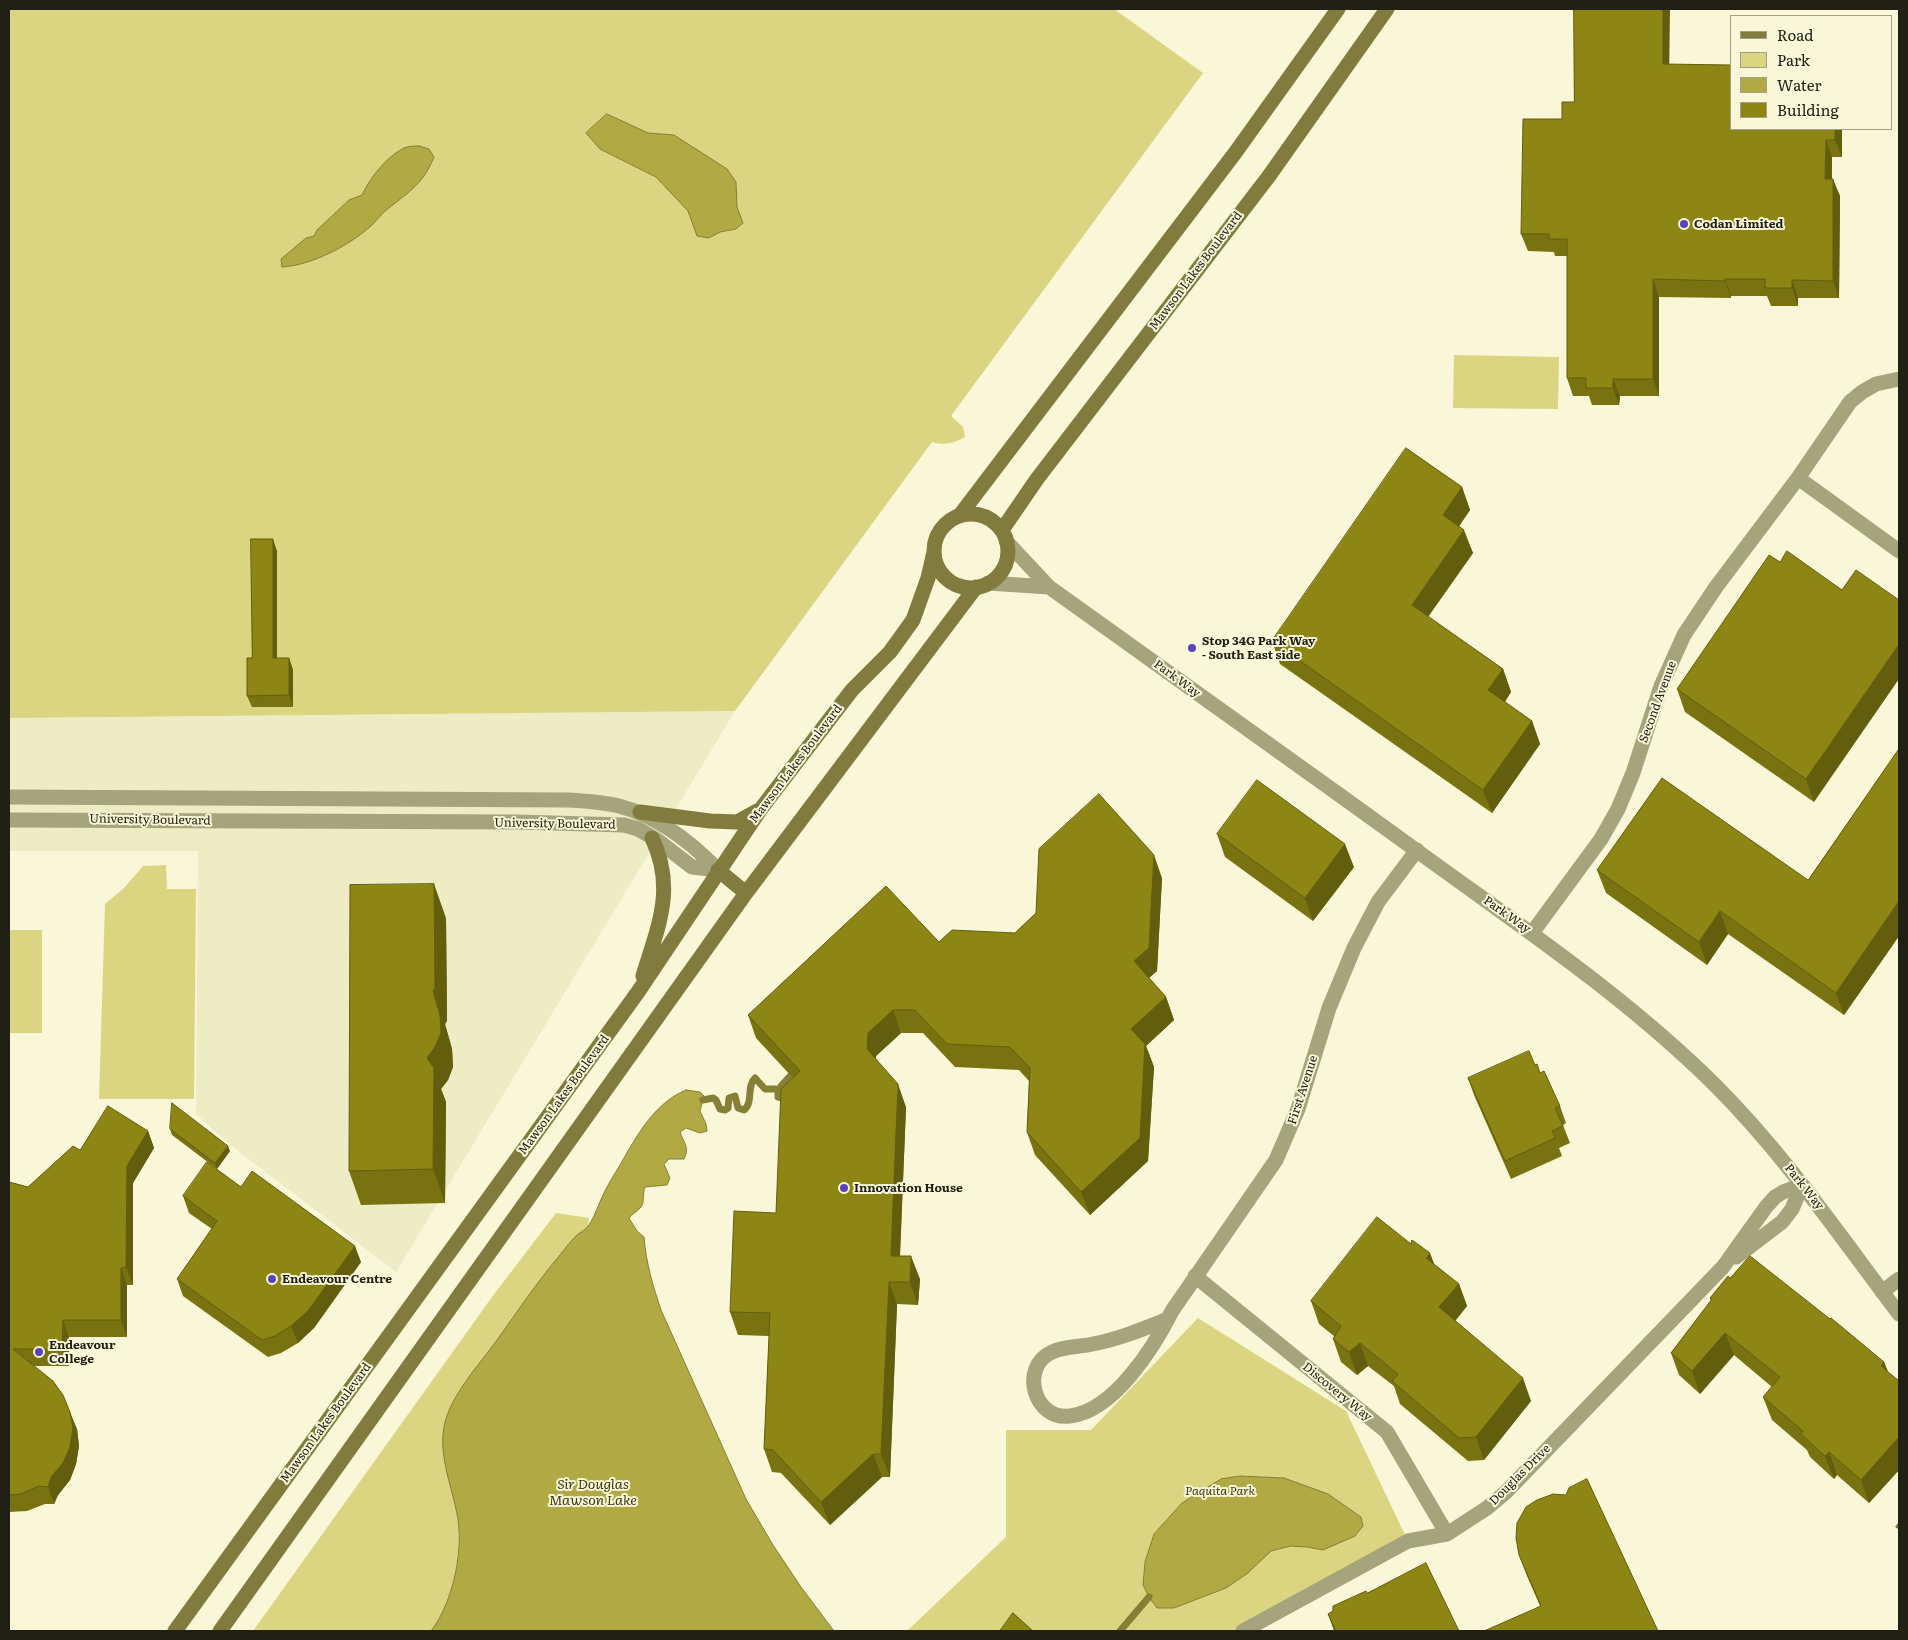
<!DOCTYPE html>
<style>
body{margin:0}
#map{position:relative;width:1908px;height:1640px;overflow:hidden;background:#f9f7d8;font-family:Literata,serif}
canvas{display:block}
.frame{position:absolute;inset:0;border:10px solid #202014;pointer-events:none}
.legend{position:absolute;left:1730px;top:15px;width:162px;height:115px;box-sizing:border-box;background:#f9f7d8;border:1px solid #a2a18a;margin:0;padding:6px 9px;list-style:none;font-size:15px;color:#202014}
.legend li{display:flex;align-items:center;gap:10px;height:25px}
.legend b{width:25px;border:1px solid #a2a18a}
</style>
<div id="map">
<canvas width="1908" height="1640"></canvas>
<div class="frame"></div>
<ul class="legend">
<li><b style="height:6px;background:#817c3e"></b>Road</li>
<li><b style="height:14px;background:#dbd582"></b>Park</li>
<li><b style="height:14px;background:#b1a944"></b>Water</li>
<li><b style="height:14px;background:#8d8514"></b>Building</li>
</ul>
</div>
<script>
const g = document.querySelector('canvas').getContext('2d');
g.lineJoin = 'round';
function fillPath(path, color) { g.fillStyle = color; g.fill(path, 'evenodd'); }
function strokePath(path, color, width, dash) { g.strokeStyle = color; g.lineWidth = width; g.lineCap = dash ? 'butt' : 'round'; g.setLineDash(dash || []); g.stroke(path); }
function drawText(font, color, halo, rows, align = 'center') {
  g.font = font + ' Literata,serif'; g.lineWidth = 4; g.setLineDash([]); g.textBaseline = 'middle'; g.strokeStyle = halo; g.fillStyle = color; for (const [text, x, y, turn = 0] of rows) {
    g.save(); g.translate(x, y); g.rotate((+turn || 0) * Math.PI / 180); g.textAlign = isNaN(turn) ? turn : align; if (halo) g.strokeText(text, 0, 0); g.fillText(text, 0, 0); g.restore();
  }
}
const built = new Path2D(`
 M 735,711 L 396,1272 L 229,1144 L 196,1114 L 198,851 L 9,851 L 9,718 Z`);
const green = new Path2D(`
 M 9,9 L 1114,9 L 1203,73 L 951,416 L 963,427 L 965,437 C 954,443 945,446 932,442 L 735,711 L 9,718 Z
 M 1454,355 L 1559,357 L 1558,409 L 1453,408 Z
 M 166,865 L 167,889 L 196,889 L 194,1099 L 99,1099 L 105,904 L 124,888 L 143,866 Z
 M 9,930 L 42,930 L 42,1033 L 9,1033 Z
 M 556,1213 L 589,1218 L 588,1226 L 576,1237 L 443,1449 C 446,1471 454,1492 457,1513 C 462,1552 455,1599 431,1631 L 253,1631 L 492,1297 Z
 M 1198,1318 L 1346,1411 L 1408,1541 L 1244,1631 L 907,1631 L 1006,1537 L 1006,1430 L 1091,1430 Z`);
const water = new Path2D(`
 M 607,114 L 648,133 L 674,135 L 727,169 L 736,182 L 737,207 L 743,223 L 736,229 L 720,232 L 709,238 L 697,236 L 688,211 L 656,177 L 600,149 L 586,133 Z
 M 419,146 L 429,149 L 434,157 C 422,187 406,193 383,213 C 379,217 376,221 372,225 C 350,245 313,265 282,267 L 281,259 L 306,238 L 314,236 L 317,230 L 349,200 L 362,195 C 370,178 386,157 404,148 C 408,146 414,146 419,146 Z
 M 686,1090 L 700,1092 L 704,1096 L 700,1111 L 706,1124 L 707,1131 L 700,1133 L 686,1128 L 680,1132 C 684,1143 690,1148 684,1159 L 669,1159 L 664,1164 L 670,1178 L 667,1185 L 645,1187 C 642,1195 645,1202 641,1207 C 638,1211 632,1214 629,1218 L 637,1231 L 644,1237 C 646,1263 653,1286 661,1310 L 746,1499 L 773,1545 L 801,1587 L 834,1631 L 431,1631 C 454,1601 465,1546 456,1509 C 450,1482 439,1454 444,1427 C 449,1397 479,1365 497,1340 C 517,1312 537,1282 560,1255 C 565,1248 571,1241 577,1235 C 581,1232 586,1229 589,1225 C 595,1216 598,1205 603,1195 C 608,1184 614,1175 620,1165 C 636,1137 654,1103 686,1090 Z
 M 1240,1476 L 1284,1478 L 1328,1494 L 1361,1517 L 1363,1526 L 1355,1536 L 1323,1550 L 1307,1547 L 1291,1546 L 1271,1551 L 1248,1573 L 1226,1588 L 1174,1608 L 1157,1608 L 1149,1597 L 1143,1585 L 1145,1562 L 1154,1534 L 1182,1503 L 1221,1479 Z`);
const stream = new Path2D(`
 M 703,1100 L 713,1098 L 716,1100 L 720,1109 L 725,1110 L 728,1108 L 729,1098 L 735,1096 L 738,1108 L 744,1110 C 754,1102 746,1086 755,1078 L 765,1089 L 776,1089 L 778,1091 L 778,1097 L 783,1098 L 785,1096 L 781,1086 L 791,1075
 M 1120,1631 L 1149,1597`);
const street = new Path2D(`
 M 1798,478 L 1899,551
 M 1006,541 L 1049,587 C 1176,678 1304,769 1431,861 C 1529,932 1628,999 1715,1085 C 1785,1155 1840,1236 1899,1314
 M 988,583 L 1049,587
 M 9,797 L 569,800 C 586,801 603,802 619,806 C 657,816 691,842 718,870
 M 9,820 L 516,822 L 624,825 L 638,829 L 657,840 L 692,867 L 718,870
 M 1532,933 L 1601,839 L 1618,809 L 1633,773 L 1661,686 L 1684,635 L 1716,587 L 1798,478 L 1850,402 L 1862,392 L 1876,384 L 1899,379
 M 1736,1257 L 1782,1222 L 1792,1209 L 1802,1185
 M 1195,1276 L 1387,1432 L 1447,1534
 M 1882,1292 L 1899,1279
 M 1168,1319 C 1143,1329 1119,1339 1093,1344 C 1079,1347 1064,1346 1052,1352 C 1019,1367 1034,1421 1070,1416 C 1114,1411 1154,1347 1172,1311 L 1276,1160 L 1298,1109 L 1329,1008 L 1354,948 L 1378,902 L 1417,850
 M 1243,1631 L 1408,1541 L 1447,1534 L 1487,1508 L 1506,1492 L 1723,1267 L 1766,1207 L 1775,1197 L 1783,1192 L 1802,1185`);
const secondary = new Path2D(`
 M934 551a37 37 0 1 1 74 0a37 37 0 1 1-74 0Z
 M 960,515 L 1235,153 L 1338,9
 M 1002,530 L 1037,479 L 1269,176 L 1387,9
 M 640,812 L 710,821 L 737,822 L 757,811
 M 718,870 L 746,893
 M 643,976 C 658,926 676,889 652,838
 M 175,1631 L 638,992 L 760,810 L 852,690 L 890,652 L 913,620 L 928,578 L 934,552
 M 220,1631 L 746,893 L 976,587`);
const wall = new Path2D(`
 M 1669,64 L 1842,129 L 1842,157 L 1832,157 L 1832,179 L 1840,196 L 1839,298 L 1798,298 L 1798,306 L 1771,306 L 1767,296 L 1731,296 L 1731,298 L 1659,297 L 1659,396 L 1620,396 L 1619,405 L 1592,405 L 1589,396 L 1573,396 L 1567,378 L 1567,256 L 1555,256 L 1554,252 L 1528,251 L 1521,234 L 1562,119 L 1574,102 Z
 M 1462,487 L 1470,510 L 1459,526 L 1473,553 L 1428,617 L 1503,669 L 1511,692 L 1505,702 L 1532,721 L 1540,744 L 1492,813 L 1280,664 L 1272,641 Z
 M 277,551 L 277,658 L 289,658 L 293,670 L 293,707 L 252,707 L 247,696 L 252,658 Z
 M 1780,562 L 1842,590 L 1814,802 L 1685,712 L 1677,689 Z
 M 1899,749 L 1899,936 L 1844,1015 L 1728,934 L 1707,965 L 1606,893 L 1597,870 L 1808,880 Z
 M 1217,834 L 1354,867 L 1313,921 L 1225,857 Z
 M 1162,878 L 1157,971 L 1149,978 L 1166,997 L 1174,1020 L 1146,1046 L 1154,1067 L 1148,1161 L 1090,1215 L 1035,1155 L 1027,1132 L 1029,1081 L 1019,1070 L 955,1067 L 923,1033 L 901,1033 L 876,1056 L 876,1059 L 906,1107 L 900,1256 L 920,1279 L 918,1305 L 897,1304 L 890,1477 L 882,1477 L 830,1525 L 781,1473 L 772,1472 L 764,1449 L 769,1336 L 738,1335 L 730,1312 L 776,1213 L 793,1078 L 756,1038 L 748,1015 L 939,942 L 1015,933 L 1036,913 Z
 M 446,918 L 447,1021 L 445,1024 L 452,1049 L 453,1067 L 448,1080 L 441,1089 L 446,1102 L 445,1203 L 361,1205 L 349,1171 Z
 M 1535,1065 L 1540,1073 L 1560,1106 L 1566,1123 L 1563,1125 L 1570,1143 L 1559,1148 L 1562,1156 L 1511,1179 L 1474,1095 L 1468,1078 Z
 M 170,1129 L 230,1151 L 217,1169 L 172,1135 Z
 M 148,1131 L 154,1148 L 133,1183 L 133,1285 L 127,1285 L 127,1337 L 69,1337 L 69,1366 L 35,1366 L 77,1429 L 79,1446 L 76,1464 L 70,1480 L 58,1495 L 54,1504 L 45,1504 L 27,1511 L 9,1512 L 9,1182 L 28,1187 L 80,1150 Z
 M 241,1187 L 361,1262 L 314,1328 L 298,1343 L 281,1353 L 268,1357 L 183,1296 L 177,1279 L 212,1229 L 189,1213 L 183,1196 Z
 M 1434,1264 L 1459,1284 L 1467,1306 L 1455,1321 L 1531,1401 L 1484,1460 L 1468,1461 L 1400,1404 L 1394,1386 L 1368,1366 L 1357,1375 L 1341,1362 L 1333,1339 L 1334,1336 L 1319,1324 L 1311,1301 Z
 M 1730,1278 L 1884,1362 L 1888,1372 L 1899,1381 L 1899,1470 L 1869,1503 L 1837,1475 L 1834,1479 L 1810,1457 L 1807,1450 L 1772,1420 L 1763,1397 L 1772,1387 L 1734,1355 L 1700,1394 L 1679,1375 L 1671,1353 L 1711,1301 L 1710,1298 Z
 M 1519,1555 L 1658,1631 L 1540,1606 L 1527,1576 Z
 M 1367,1593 L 1459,1631 L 1334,1631 L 1328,1614 Z`);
const shadedWall = new Path2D(`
 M 1663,9 L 1670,9 L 1669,82 L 1663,64 Z
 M 1835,129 L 1842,129 L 1842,157 L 1835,140 Z
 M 1826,140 L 1832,157 L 1831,197 L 1825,179 Z
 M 1833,179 L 1840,196 L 1839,298 L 1833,281 Z
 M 1653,279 L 1659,297 L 1659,396 L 1653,379 Z
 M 1725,279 L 1731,296 L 1731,298 L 1725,281 Z
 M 1792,280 L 1798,298 L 1798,306 L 1792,288 Z
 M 1613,379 L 1620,396 L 1619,405 L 1613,388 Z
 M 1462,487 L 1470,510 L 1451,538 L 1443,515 Z
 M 1464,530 L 1473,553 L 1420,628 L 1412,605 Z
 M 273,539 L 277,551 L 277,670 L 273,658 Z
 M 1899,644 L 1899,679 L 1814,802 L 1806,779 Z
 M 289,658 L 293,670 L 293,707 L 289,695 Z
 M 1503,669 L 1511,692 L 1497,713 L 1488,690 Z
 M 1532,721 L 1540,744 L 1492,813 L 1483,790 Z
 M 1345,844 L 1354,867 L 1313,921 L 1305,898 Z
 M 1154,855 L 1162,878 L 1157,971 L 1142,984 L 1134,961 Z
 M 434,884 L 446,918 L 447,1021 L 445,1024 L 452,1049 L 453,1067 L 448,1080 L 441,1089 L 446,1102 L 445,1203 L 433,1169 L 427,1058 L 433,991 Z
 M 1899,901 L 1899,936 L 1844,1015 L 1836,993 Z
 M 1720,911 L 1728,934 L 1707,965 L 1699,942 Z
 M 1166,997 L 1174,1020 L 1146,1046 L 1154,1067 L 1148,1161 L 1090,1215 L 1081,1192 L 1131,1029 Z
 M 893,1010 L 901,1033 L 876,1056 L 875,1072 L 867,1049 L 868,1033 Z
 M 898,1084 L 906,1107 L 899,1278 L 891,1256 Z
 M 148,1131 L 154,1148 L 133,1183 L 133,1285 L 126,1267 L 127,1166 Z
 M 228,1146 L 230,1151 L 217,1169 L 215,1163 Z
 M 355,1246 L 361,1262 L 314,1328 L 298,1343 L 291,1326 Z
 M 1430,1253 L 1439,1276 L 1426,1258 Z
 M 911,1256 L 920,1279 L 918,1305 L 910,1282 Z
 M 121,1268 L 127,1285 L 127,1337 L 121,1320 Z
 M 889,1282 L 897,1304 L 890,1477 L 881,1454 Z
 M 1459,1284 L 1467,1306 L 1448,1330 L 1439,1307 Z
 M 63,1320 L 69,1337 L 69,1366 L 62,1349 Z
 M 1725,1333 L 1734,1355 L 1700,1394 L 1692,1371 Z
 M 1360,1343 L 1368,1366 L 1357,1375 L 1349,1352 Z
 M 1884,1362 L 1893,1385 L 1881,1366 Z
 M 1523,1378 L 1531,1401 L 1484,1460 L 1476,1437 Z
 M 70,1412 L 77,1429 L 79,1446 L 76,1464 L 70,1480 L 58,1495 L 54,1504 L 48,1487 L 51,1477 Z
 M 1899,1437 L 1899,1470 L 1869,1503 L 1861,1480 Z
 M 1829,1452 L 1837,1475 L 1834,1479 L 1825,1456 Z
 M 873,1454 L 882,1477 L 830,1525 L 821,1502 Z`);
const building = new Path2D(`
 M 1574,9 L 1663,9 L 1663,64 L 1732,65 L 1732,129 L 1835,129 L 1835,140 L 1826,140 L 1825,179 L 1833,179 L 1833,281 L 1792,280 L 1792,288 L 1765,288 L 1765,279 L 1725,279 L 1725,281 L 1653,279 L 1653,379 L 1613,379 L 1613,388 L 1586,388 L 1586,378 L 1567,378 L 1567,239 L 1549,239 L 1549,234 L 1521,234 L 1523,119 L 1562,119 L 1562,102 L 1574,102 Z
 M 1406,448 L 1462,487 L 1443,515 L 1464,530 L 1412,605 L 1503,669 L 1488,690 L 1532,721 L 1483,790 L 1272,641 Z
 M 251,539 L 273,539 L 273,658 L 289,658 L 289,695 L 247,696 L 247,658 L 252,658 Z
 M 1787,551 L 1842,590 L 1856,570 L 1899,600 L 1899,644 L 1806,779 L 1677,689 L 1769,555 L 1780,562 Z
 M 1899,749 L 1899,901 L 1836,993 L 1720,911 L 1699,942 L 1597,870 L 1662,778 L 1808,880 Z
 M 1257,780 L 1345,844 L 1305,898 L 1217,834 Z
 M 1099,794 L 1154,855 L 1149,948 L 1134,961 L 1166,997 L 1131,1029 L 1145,1044 L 1140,1138 L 1081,1192 L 1027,1132 L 1030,1068 L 1010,1047 L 947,1044 L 915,1010 L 893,1010 L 868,1033 L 867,1049 L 898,1084 L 891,1256 L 911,1256 L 910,1282 L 889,1282 L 881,1454 L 873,1454 L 821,1502 L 773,1450 L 764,1449 L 770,1313 L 730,1312 L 734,1211 L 776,1213 L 781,1089 L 800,1071 L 748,1015 L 886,886 L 939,942 L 952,930 L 1015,933 L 1036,913 L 1039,849 Z
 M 434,884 L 435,988 L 433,991 L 440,1015 L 441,1033 L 435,1047 L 427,1058 L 434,1068 L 433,1169 L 349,1171 L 350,885 Z
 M 1529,1051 L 1535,1065 L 1537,1064 L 1540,1073 L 1544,1071 L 1560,1106 L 1555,1108 L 1563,1126 L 1552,1131 L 1555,1138 L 1505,1161 L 1468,1078 Z
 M 172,1103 L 228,1146 L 215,1163 L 170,1129 Z
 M 108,1106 L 148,1131 L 127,1166 L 126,1267 L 121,1268 L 121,1320 L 63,1320 L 62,1349 L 13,1349 L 53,1381 L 63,1395 L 70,1412 L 73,1428 L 70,1447 L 63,1463 L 51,1477 L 48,1487 L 39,1486 L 21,1494 L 9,1495 L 9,1182 L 28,1187 L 73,1146 L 80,1150 Z
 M 207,1162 L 241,1187 L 252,1171 L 355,1246 L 308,1311 L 291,1326 L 275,1336 L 262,1340 L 177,1279 L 217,1221 L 183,1196 Z
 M 1377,1217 L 1411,1244 L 1412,1240 L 1430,1253 L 1426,1258 L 1459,1284 L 1439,1307 L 1523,1378 L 1476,1437 L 1459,1438 L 1392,1381 L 1398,1374 L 1360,1343 L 1349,1352 L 1333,1339 L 1341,1326 L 1311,1301 Z
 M 1750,1256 L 1830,1319 L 1831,1318 L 1884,1362 L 1881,1366 L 1899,1381 L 1899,1437 L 1861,1480 L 1829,1452 L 1825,1456 L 1801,1434 L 1803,1431 L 1763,1397 L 1780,1377 L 1725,1333 L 1692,1371 L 1671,1353 L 1712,1299 L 1710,1298 L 1728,1276 L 1730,1278 Z
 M 1587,1479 L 1658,1631 L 1484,1631 L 1541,1606 L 1519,1555 L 1516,1538 L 1517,1523 L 1526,1507 L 1537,1500 L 1553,1494 L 1566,1495 L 1569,1488 Z
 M 1899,1523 L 1899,1529 L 1896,1527 Z
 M 1426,1563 L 1459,1631 L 1336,1631 L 1328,1614 L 1333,1611 L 1333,1606 L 1366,1591 L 1367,1593 Z
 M 1013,1613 L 1033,1631 L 1000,1631 Z`);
const markers = [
 [1684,224,5,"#5743bb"],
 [1192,648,5,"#5743bb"],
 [844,1188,5,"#5743bb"],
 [272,1279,5,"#5743bb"],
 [39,1352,5,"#5743bb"]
];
const poiNames = [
 ["Codan Limited",1694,224],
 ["Stop 34G Park Way",1202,641],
 ["- South East side",1202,655],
 ["Innovation House",854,1188],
 ["Endeavour Centre",282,1279],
 ["Endeavour",49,1345],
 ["College",49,1359]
];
const streetNames = [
 ["Mawson Lakes Boulevard",1196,271,-53],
 ["Park Way",1177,679,36],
 ["Second Avenue",1658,702,-70],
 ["Mawson Lakes Boulevard",796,764,-53],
 ["University Boulevard",150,820,1],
 ["University Boulevard",555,824,1],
 ["Park Way",1507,915,35],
 ["First Avenue",1303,1090,-72],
 ["Mawson Lakes Boulevard",564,1095,-54],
 ["Park Way",1804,1187,51],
 ["Discovery Way",1337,1392,39],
 ["Mawson Lakes Boulevard",326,1423,-54],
 ["Douglas Drive",1520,1475,-45]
];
const parkNames = [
 ["Paquita Park",1220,1491]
];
const waterNames = [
 ["Sir Douglas",593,1485],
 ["Mawson Lake",593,1501]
];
fillPath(built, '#eeecc5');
fillPath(green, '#dbd582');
fillPath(water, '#b1a944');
strokePath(water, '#868036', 1);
strokePath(stream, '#868036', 7);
strokePath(street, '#a6a47c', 15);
strokePath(secondary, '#817c3e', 15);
fillPath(wall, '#797211');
fillPath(shadedWall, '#635d0e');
fillPath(building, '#8d8514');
strokePath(building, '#635d0e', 1);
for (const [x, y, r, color] of markers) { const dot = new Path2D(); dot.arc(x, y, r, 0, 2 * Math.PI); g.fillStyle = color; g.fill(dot); strokePath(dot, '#f9f7d8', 2); }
drawText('bold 12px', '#202014', '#f9f7d8', poiNames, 'left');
drawText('12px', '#202014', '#f9f7d8', streetNames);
drawText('italic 12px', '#3f3b11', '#f9f7d8', parkNames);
drawText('italic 14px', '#3c390e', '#f9f7d8', waterNames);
</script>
